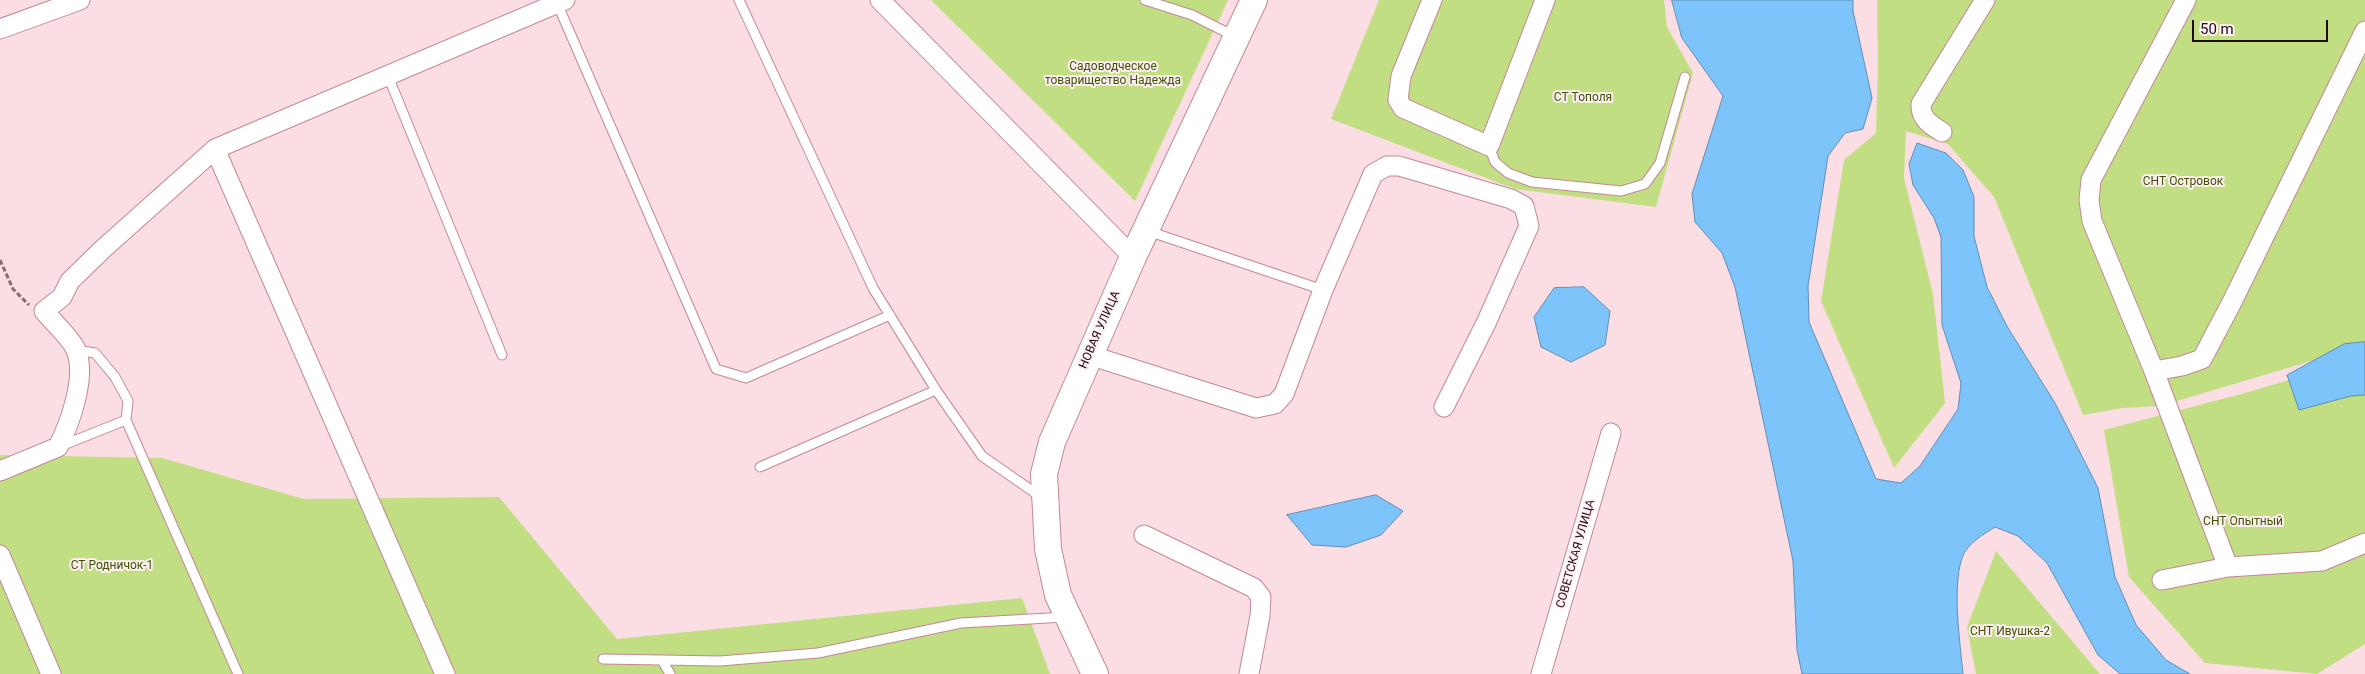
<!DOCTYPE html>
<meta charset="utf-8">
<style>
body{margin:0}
#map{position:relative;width:2365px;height:674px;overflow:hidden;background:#fadee4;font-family:Roboto,sans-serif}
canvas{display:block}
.scale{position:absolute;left:2192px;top:20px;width:136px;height:22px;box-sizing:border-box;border:2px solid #200a10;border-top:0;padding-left:6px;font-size:15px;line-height:18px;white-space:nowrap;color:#200a10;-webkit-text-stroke:4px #fdeff2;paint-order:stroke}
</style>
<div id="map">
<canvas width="2365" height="674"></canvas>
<div class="scale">50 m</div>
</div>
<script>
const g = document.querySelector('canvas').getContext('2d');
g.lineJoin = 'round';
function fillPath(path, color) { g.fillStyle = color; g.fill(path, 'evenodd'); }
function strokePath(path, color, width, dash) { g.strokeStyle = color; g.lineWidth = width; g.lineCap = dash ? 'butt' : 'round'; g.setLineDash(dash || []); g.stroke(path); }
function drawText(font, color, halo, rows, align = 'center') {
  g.font = font + ' Roboto,sans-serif'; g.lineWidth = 4; g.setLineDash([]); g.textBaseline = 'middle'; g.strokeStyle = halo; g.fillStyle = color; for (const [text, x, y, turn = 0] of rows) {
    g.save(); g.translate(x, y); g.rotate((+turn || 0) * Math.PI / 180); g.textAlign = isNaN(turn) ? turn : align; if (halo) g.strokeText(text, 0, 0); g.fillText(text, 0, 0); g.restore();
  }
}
const green = new Path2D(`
 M 931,0 L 1228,0 L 1135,201 Z
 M 1379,0 L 1664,0 L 1667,27 L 1693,73 L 1656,207 L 1515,189 L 1331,119 Z
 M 1877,0 L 2365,0 L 2365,345 L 2160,406 L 2122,408 L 2083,415 L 1994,197 L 1948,144 L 1906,131 L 1904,178 L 1933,294 L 1945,403 L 1894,468 L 1821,301 L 1844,160 L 1876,133 L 1878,65 Z
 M 2365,357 L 2365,644 L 2317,674 L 2205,663 L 2129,577 L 2104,430 L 2245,393 Z
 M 0,455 L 162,458 L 304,499 L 499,497 L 617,639 L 1022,598 L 1050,674 L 0,674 Z
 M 1996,551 L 2100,674 L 1976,674 L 1967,627 Z`);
const water = new Path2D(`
 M 1672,0 L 1853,0 L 1853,11 L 1872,98 L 1863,129 L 1845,133 L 1828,156 L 1808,286 L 1809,322 L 1876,479 L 1901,483 L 1920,466 L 1958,409 L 1961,383 L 1942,325 L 1941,237 L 1934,218 L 1913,185 L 1909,164 L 1917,143 L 1946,153 L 1963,170 L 1974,197 L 1974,236 L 1987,287 L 2008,328 L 2055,403 L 2098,488 L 2115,577 L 2136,625 L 2166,660 L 2190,674 L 2120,674 L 2098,655 L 2047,563 L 2018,536 L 1995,527 C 1983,535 1967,543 1962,558 C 1952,588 1960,642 1963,674 L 1802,674 L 1797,650 L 1793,561 L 1735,287 L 1722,253 L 1695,222 L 1692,194 L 1723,96 L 1682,38 Z
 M 1584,287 L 1610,311 L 1605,345 L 1571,362 L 1541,347 L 1534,317 L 1554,288 Z
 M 2365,342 L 2365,395 L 2351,396 L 2299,410 L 2287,375 L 2344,344 Z
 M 1376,495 L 1403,511 L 1381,535 L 1346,547 L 1312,545 L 1287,515 Z`);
const path = new Path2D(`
 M 0,260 L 13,289 L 29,305`);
const lane = new Path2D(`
 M 739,0 L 873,288 L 936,390 L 982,456 L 1041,497
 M 1145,0 L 1192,15 L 1234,36
 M 557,3 L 716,369 L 746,378 L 890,315
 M 388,76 L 502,355
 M 1489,146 L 1495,162 L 1508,173 L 1532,182 L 1621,191 L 1645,184 L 1660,163 L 1685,77
 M 1148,231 L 1323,290
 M 76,350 L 95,353 L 115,377 L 128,401 L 126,420 L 238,674
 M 61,446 L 126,420
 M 760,467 L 936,390
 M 603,659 L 720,661 L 818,653 L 961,623 L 1065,617
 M 662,660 L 670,674`);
const street = new Path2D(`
 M 880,0 L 1133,257
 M 1432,0 L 1401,76 L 1398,100 L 1403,108 L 1489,146 L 1545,0
 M 2186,0 L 2091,180 L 2089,200 L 2092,221 L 2154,371 L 2228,567
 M 0,29 L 80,0
 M 1942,132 C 1931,125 1920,119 1921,104 L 1985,0
 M 215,149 L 445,674
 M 1089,355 L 1256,408 L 1275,404 L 1284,394 L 1323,290 L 1373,174 L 1387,166 L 1399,166 L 1511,199 L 1524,206 L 1529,226 L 1487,321 L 1444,407
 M 2154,371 L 2182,366 L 2202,359 L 2232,302 L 2365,31
 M 0,471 L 58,447 C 70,423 87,377 76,350 C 71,338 53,322 44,311 L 62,297 L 70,281 L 104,248 L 215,149 L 565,0
 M 1144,535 L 1254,588 L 1261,597 L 1260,616 L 1249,674
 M 0,555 L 51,674
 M 2162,580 L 2228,567 L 2322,561 L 2365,543
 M 1541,674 L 1611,433`);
const secondary = new Path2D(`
 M 1095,674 L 1058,595 L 1048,549 L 1044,474 L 1052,442 L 1133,257 L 1254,0`);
const parkNames = [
 ["Садоводческое",1113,67],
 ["товарищество Надежда",1113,81],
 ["СТ Тополя",1583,98],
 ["СНТ Островок",2183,182],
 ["СНТ Опытный",2243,522],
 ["СТ Родничок-1",112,566],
 ["СНТ Ивушка-2",2010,632]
];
const streetNames = [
 ["НОВАЯ УЛИЦА",1100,330,-66],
 ["СОВЕТСКАЯ УЛИЦА",1576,554,-74]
];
fillPath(green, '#c2de83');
fillPath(water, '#7dc4fa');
strokePath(water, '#618cb4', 1);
strokePath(lane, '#c58696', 11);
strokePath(street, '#c58696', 21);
strokePath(secondary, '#c58696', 28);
strokePath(path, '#866d73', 3, [5, 2.5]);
strokePath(lane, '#fff', 9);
strokePath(street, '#fff', 19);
strokePath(secondary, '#fff', 26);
drawText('12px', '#3f5002', '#fdeff2', parkNames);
drawText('12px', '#200a10', '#fdeff2', streetNames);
</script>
